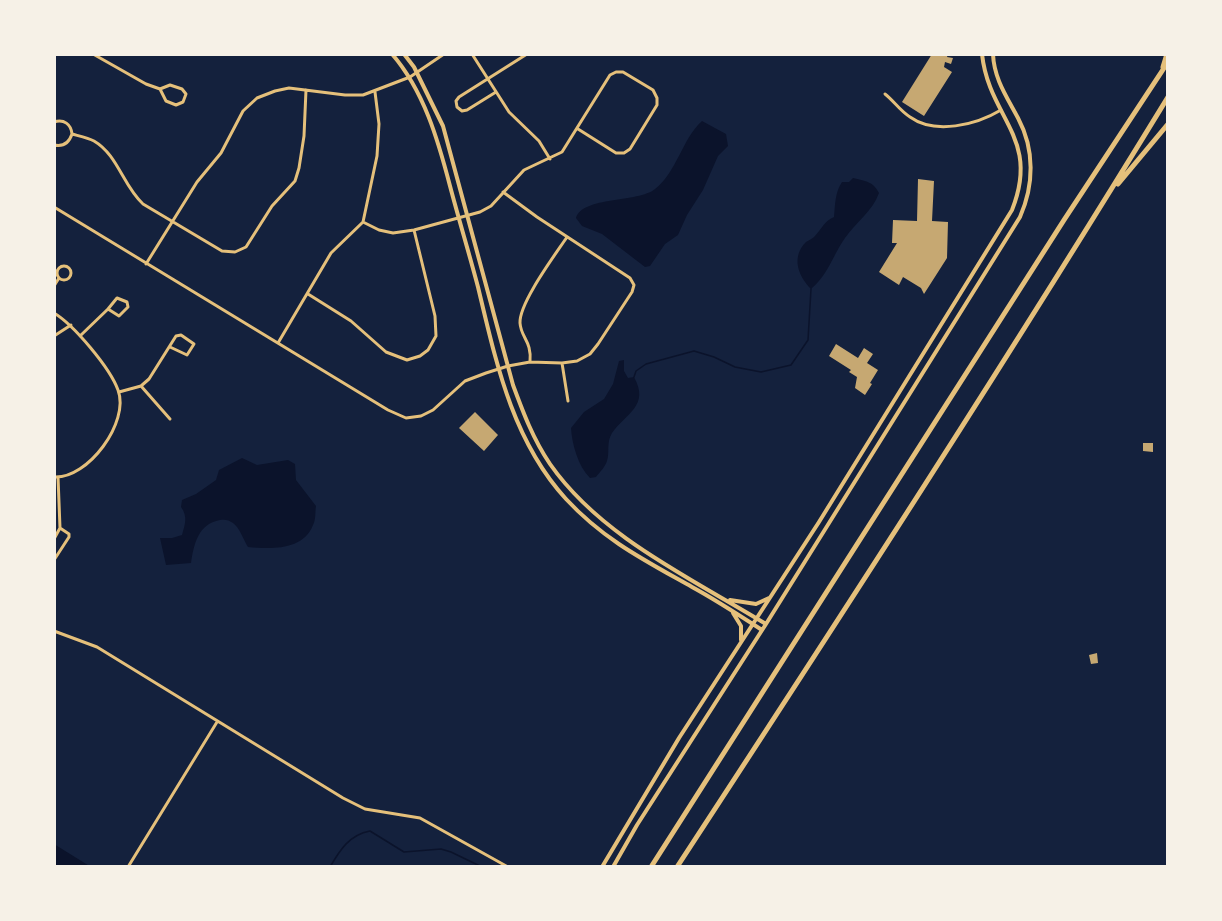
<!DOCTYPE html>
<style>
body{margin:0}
#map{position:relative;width:1222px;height:921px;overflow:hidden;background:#14213d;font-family:"Nunito Sans",sans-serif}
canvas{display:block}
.frame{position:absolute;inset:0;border:56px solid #f6f1e7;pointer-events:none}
</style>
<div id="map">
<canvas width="1222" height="921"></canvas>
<div class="frame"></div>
</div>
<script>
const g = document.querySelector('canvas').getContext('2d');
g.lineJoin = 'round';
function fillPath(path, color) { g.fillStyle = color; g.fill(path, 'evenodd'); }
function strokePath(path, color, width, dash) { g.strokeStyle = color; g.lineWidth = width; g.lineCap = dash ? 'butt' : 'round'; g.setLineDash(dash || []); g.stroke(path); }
const water = new Path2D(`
 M 702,121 L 726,134 L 728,146 L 718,156 L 703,190 L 687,215 L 678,235 L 665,244 L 650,266 L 645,267 L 602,234 L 582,226 L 576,218 C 583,196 638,203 655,189 C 677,172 682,139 702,121 Z
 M 853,178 C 865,181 873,181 879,193 C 872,212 857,221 845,238 C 833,255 828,275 811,289 C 798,276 791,257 806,242 C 809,240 812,239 814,237 C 822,229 824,221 834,217 C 835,205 835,192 842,182 L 849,182 Z
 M 624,360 L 624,371 L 628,378 L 634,377 C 650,406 626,413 612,433 C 606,443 610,452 607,461 C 605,467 600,472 596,477 L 590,478 C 578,466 572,444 571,428 L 584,412 L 604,399 L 613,384 L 619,361 Z
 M 242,458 L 257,465 L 288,460 L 295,464 L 296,480 L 316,506 C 315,512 316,520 313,525 C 303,551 270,549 248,547 C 243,539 240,528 233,523 C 229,520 225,519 220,520 C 198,524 194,544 191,563 L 166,565 L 160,538 L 172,538 L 182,535 C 185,524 188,517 181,507 L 182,500 L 196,494 L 216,480 L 219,470 Z
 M 54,844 L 91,867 L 54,867 Z`);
const stream = new Path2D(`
 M 634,377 L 636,371 L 646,364 L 694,351 L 714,357 L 735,367 L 761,372 L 791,365 L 808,340 L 811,289
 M 330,867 C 340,850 349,835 370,831 L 404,852 L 441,849 L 451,852 L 482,867`);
const building = new Path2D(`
 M 932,54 L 948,54 L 947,57 L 953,58 L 951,64 L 945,62 L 944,67 L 952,72 L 924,116 L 902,102 Z
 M 918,179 L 934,181 L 932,221 L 948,222 L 947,258 L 924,294 L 921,288 L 903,277 L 899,285 L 879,272 L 897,243 L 892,243 L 893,220 L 917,221 Z
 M 836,344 L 858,358 L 864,348 L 873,354 L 867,363 L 878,370 L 870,383 L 872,384 L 865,395 L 855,388 L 857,377 L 849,372 L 851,370 L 829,356 Z
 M 475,412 L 498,435 L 484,451 L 459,428 Z
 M 1143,443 L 1153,443 L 1153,452 L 1143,451 Z
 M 1097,653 L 1098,663 L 1091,664 L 1089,655 Z`);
const minor = new Path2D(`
 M 93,54 L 146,84 L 160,89 L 170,85 L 182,89 L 186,94 L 183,102 L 176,105 L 166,101 L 160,89
 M 472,54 L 509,112 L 539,141 L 550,159
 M 496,92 L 467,110 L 462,111 L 457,107 L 456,101 L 459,97 L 527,54
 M 885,94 C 894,101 900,111 910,117 C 935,135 976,125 1001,110
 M 54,122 C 64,119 71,124 72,134 C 69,143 63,147 54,145
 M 72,134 C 79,136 88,138 94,141 C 118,155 123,186 143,204 L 222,251 L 235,252 L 246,247 L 272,206 L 295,181 L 299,168 L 304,136 L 306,90
 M 54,207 L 388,410 L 406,418 L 421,416 L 433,410 L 465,381 L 486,373 L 508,366 L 530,362 L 562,363 L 577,361 L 590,354 L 598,344 L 632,292 L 634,285 L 630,278 L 537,217 L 503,192
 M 363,222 L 379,230 L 393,233 L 414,230 L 480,212 L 491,206 L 524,170 L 562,152 L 610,75 L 616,72 L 623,72 L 653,90 L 657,98 L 657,105 L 630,149 L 624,153 L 616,153 L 578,129
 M 146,264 L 197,182 L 221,153 L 243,111 L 257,98 L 275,91 L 289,88 L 345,95 L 363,95 L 410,77 L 444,54
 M57 273a7 7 0 1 1 14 0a7 7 0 1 1-14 0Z
 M 54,286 L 59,278
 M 308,294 L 351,321 L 386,352 L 407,360 L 420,356 L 428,350 L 436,336 L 435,316 L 414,230
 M 54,313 C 74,325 110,368 118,390 C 130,422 88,479 54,477
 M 54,336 L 71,325
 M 80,336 L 108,309 L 119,316 L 128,307 L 127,302 L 117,298 L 108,309
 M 278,343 L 331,253 L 363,222 L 377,156 L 379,124 L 375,92
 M 530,362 C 532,341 521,338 520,323 C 519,303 555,255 567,237
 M 562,363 L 568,401
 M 141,386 L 170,419
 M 119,392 L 141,386 L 149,379 L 176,336 L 181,335 L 194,344 L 187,355 L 170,347
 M 54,539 L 60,528 L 58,477
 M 54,560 L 69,537 L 69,534 L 60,528
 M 54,631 L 97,647 L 343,798 L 365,809 L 420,818 L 508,867
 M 128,867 L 217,722`);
const tertiary = new Path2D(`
 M 392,54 C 424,91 438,140 450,186 C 459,220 469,253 478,287 C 496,362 512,440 566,499 C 604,540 644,560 692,587 C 716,600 739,615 762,630
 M 404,54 L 414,67 L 443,126 L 513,385 C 523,412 533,439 550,464 C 601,537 691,578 766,624
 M 730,600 L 756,604 L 769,598
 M 733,613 L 741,626 L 741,640
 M 602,867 L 679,738 L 819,522 L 1012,210 C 1041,137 989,119 982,54
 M 613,867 L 637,825 L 766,624 L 1020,217 C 1034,185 1035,150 1018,118 C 1007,97 994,79 993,54`);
const motorway = new Path2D(`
 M 1163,67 L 1167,54
 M 1118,184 L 1168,124
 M 651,867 L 1064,220 L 1168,62
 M 677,867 C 843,613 1009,357 1168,97`);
fillPath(water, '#0b132b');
strokePath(stream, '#0b132b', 1.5);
fillPath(building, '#c6a872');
strokePath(minor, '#e5c07b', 3);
strokePath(tertiary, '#e5c07b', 4);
strokePath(motorway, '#e5c07b', 5);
</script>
